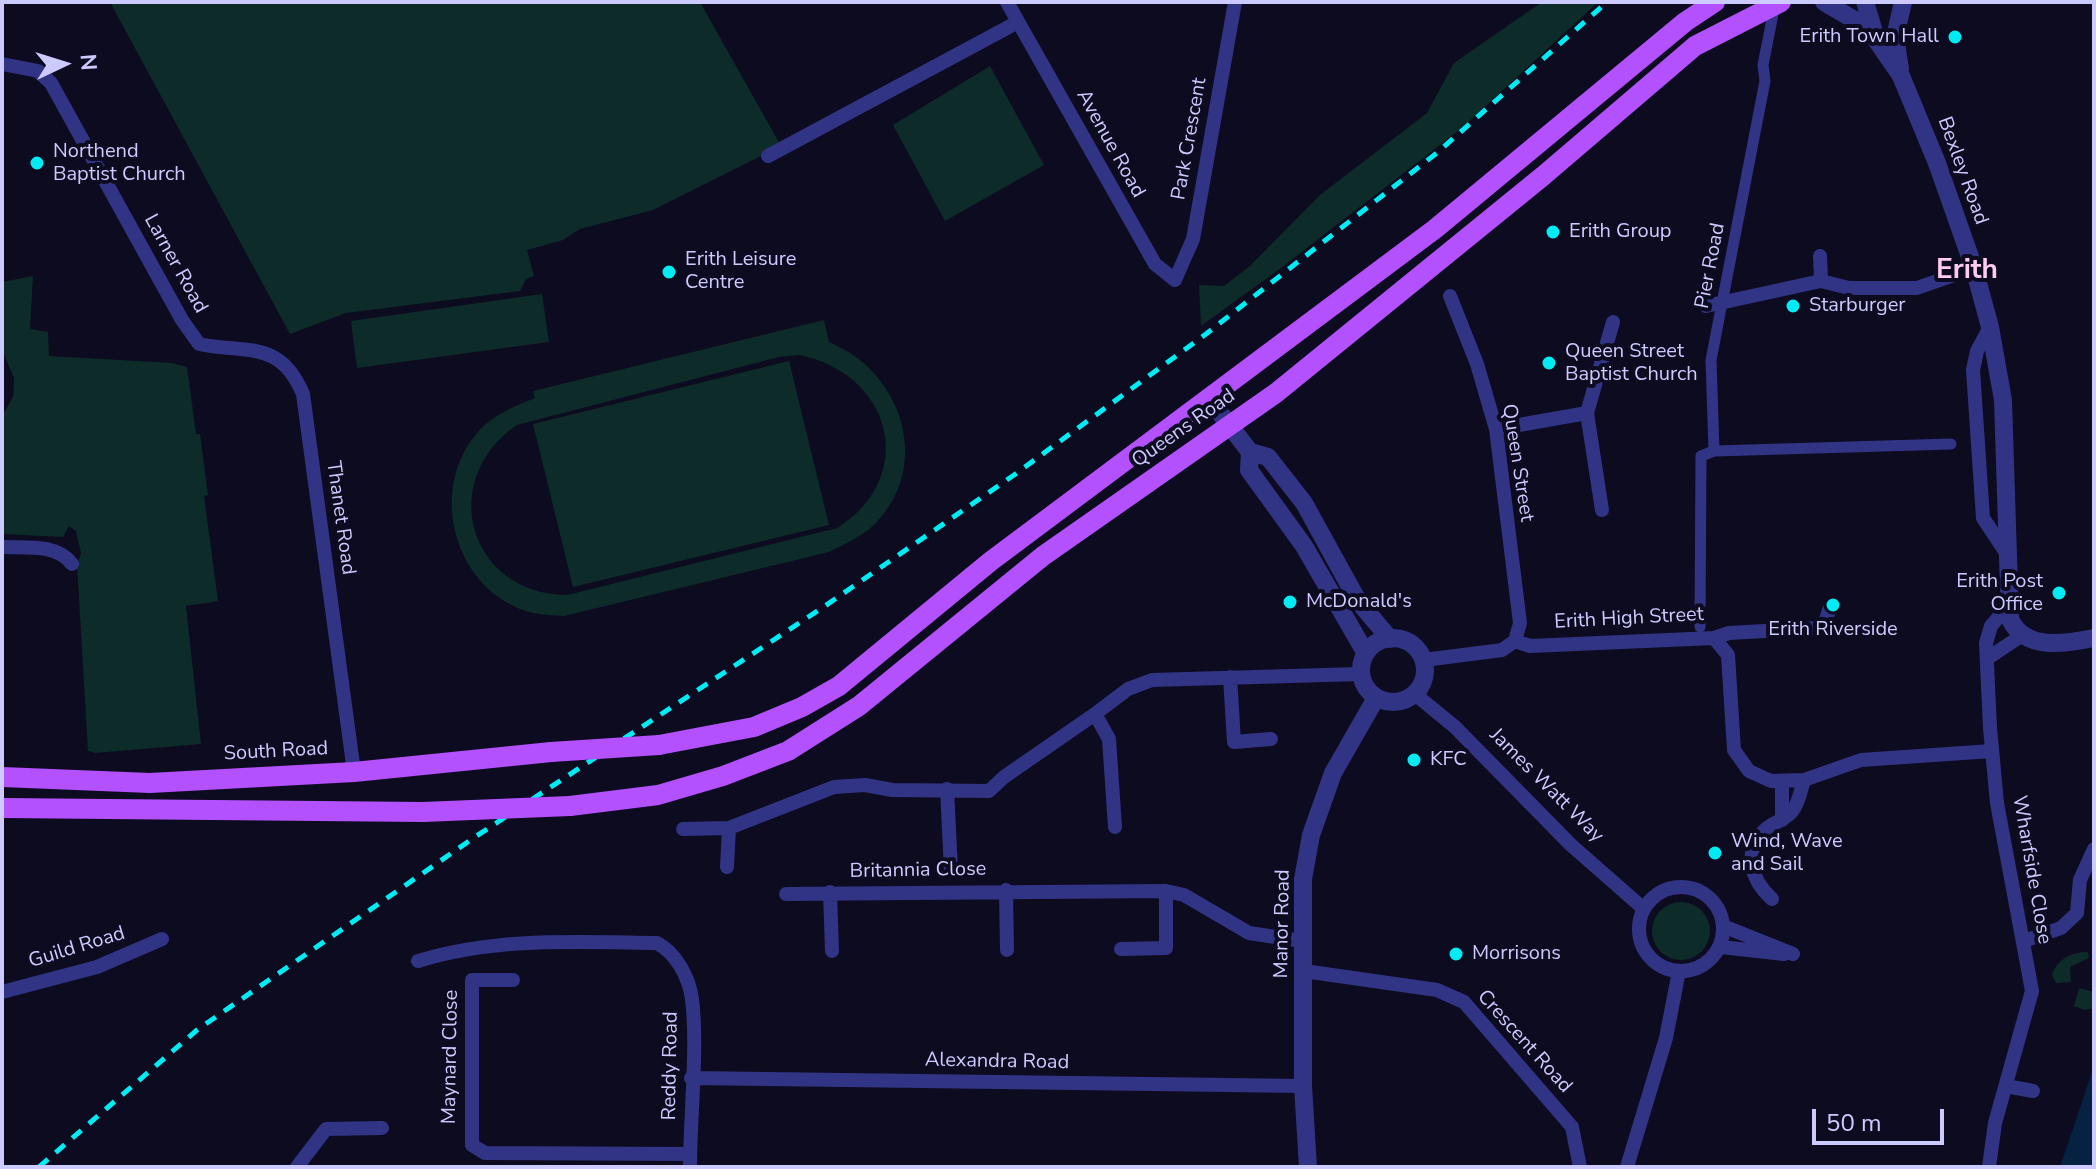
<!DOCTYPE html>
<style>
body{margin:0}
#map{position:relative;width:2096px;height:1169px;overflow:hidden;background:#0d0b20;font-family:"Nunito Sans",sans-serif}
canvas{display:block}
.frame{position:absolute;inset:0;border:4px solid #cdcaff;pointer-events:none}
.north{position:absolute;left:24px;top:24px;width:80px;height:80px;-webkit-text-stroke:6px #0d0b20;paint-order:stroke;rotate:86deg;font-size:22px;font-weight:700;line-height:32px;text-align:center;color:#cdcaff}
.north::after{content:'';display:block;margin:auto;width:28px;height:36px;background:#cdcaff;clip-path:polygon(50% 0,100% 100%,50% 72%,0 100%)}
.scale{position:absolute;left:1812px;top:1109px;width:132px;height:36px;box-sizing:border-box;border:4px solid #cdcaff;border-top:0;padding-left:10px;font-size:24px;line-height:28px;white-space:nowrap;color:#cdcaff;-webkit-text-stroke:6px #0d0b20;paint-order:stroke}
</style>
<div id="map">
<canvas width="2096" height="1169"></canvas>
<div class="frame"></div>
<div class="north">N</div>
<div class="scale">50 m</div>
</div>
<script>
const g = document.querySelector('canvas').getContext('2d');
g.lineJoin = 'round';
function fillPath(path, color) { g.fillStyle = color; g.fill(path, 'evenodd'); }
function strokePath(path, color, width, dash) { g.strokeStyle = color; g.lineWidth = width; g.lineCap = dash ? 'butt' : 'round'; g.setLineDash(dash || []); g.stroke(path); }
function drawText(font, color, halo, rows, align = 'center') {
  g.font = font + ' "Nunito Sans",sans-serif'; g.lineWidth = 8; g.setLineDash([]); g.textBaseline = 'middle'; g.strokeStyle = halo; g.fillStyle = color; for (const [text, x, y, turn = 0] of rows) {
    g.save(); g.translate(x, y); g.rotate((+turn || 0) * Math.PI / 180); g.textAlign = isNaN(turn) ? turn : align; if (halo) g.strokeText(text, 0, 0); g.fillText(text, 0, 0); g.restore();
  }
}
const green = new Path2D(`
 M 110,2 L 700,2 L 781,146 L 653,210 L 580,229 L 563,240 L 527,250 L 534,276 L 526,279 L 520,291 L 346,313 L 290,334 Z
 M 1542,2 L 1598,2 L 1462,128 L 1281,268 L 1201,326 L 1199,285 L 1224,286 L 1250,266 L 1320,195 L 1427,113 L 1454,63 Z
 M 990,66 L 1044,165 L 945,221 L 893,125 Z
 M 33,276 L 30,329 L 48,332 L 49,356 L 172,363 L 187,367 L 196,434 L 200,434 L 208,495 L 204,496 L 218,601 L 186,606 L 201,744 L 95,753 L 88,751 L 77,565 L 81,553 L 76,531 L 69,526 L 63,537 L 2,534 L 2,416 L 13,397 L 14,378 L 2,350 L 2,282 Z
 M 542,294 L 549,342 L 357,368 L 351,321 Z
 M 824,320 L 829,342 C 901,371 933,463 876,523 C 863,536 845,544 829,552 L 564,616 C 554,615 543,615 533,613 C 456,594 426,492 477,433 C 492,415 513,407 535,398 L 533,391 ZM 799,355 C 891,373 920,476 837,528 L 567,595 C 469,594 436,480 517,425 L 779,357 Z
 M 789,361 L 829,525 L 573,587 L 533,424 Z
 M1652 931a29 29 0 1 1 58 0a29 29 0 1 1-58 0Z
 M 2088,952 L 2089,958 L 2070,967 L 2071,982 L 2056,983 L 2052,975 C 2056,960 2073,951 2088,952 Z
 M 2079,988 L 2094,992 L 2094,1008 L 2085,1010 L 2074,1006 Z`);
const water = new Path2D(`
 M 2094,1066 L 2094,1167 L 2060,1167 Z`);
const pedestrian = new Path2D(`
 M 1714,451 L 1951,444
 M 1700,627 L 1701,456 L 1714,451 L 1711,360 L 1765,81 L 1763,65 L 1775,4`);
const minor = new Path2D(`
 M 1007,2 L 1155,264 L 1175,280 L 1193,239 L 1235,2
 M 2,64 L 38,71 L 51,83 L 182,320 L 199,344 C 247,354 280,339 303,394 L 354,772
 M 768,156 L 1018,22
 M 1820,256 L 1821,281
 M 1450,296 L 1477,364 L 1496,429 L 1520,623 L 1515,641
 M 1706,306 L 1821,281 L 1849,288 L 1917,288 L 1974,268
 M 1990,327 L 1977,351 L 1973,370 L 1983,518 L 2009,557
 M 1587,413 L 1613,322
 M 1496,429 L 1587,413 L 1602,510
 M 2,547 C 26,548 56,543 72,564
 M 1714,638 L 1728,655 L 1734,750 L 1749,771 L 1771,781 L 1804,780 L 1861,760 L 1992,751
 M 1988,658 L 2021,636
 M 1424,660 L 1502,650 L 1515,641 L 1530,646 L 1714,638 L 1729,633 L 1818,628 L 1826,620 L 1829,610
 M 1230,677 L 1234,742 L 1271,739
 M 1416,695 L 1455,727 L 1571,845 L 1644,909
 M 1782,781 L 1782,820
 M 947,789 L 951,871
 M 1115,827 L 1109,739 L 1095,714 L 1128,689 L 1152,680 L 1360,674
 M 683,829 L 729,828
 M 727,867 L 729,828 L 834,787 L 865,785 L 892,790 L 989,791 L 1004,777 L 1095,714
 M1639 929a42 42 0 1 1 84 0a42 42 0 1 1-84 0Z
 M 1006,890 L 1007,950
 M 830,892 L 832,951
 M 786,894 L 1166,891 L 1184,895 L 1249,933 L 1302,941
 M 1772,899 C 1750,879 1742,850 1767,828 C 1775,822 1787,819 1793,810 C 1799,803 1801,789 1804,780
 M 1723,926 L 1793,954
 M 2024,941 L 2061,928 L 2077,913 L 2080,880 L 2094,849
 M 1721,947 L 1784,954
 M 1121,949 L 1166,948 L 1166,891
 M 418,961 C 496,937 576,942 657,943 C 676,953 689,977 692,999 C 698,1048 690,1116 690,1167
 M 1304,971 L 1437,990 L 1464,1002 L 1572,1127 L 1580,1167
 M 513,980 L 472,980 L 472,1145 L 485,1153 L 690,1154
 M 2,992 L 97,967 L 162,939
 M 691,1078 L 1303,1086
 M 2006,1086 L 2033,1091
 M 297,1167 L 326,1129 L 382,1128
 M 1627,1167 L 1666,1038 L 1679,971
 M 1989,1167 L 1995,1123 L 2032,991 L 1997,803 L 1990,728 L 1986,643 L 1991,626 L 2008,606`);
const tertiary = new Path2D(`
 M 1824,2 L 1868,28 L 1901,76 L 1937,163 L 1974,268 L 1990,327 L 2003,400 L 2010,619 C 2025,651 2064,644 2094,638
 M 1865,2 L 1875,35
 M 1900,69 L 1895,37 L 1903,2
 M 1210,400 L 1250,452 L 1268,457 L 1304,503 L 1358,601 L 1390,639
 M 1250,452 L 1249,470 L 1304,546 L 1365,652
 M1361 670a32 32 0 1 1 64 0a32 32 0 1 1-64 0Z
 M 1308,1167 L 1303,1086 L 1303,879 L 1311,835 L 1333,773 L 1376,698`);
const primary = new Path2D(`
 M 659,745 L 754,727 L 802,707 L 839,686 L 991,561 L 1435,229 L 1685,22 L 1715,2
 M 2,777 L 150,783 L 354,772 L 551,752
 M 570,806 L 658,795 L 723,776 L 788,751 L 859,706 L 1043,556 L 1276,393 L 1543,176 L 1695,46 L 1781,2
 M 2,808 L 423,812`);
const rail = new Path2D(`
 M 39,1167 L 197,1030 L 472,839 L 825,606 L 1014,475 L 1206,334 L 1438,152 L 1607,2`);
const primaryBridge = new Path2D(`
 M 551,752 L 659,745
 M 423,812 L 570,806`);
const markers = [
 [1955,37,8,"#00ecf5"],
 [37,163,8,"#00ecf5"],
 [1553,232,8,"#00ecf5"],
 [669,272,8,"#00ecf5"],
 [1793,306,8,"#00ecf5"],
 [1549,363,8,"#00ecf5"],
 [2059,593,8,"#00ecf5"],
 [1290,602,8,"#00ecf5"],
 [1833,605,8,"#00ecf5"],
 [1414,760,8,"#00ecf5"],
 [1715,853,8,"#00ecf5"],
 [1456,954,8,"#00ecf5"]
];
const poiNames = [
 ["Erith Town Hall",1939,37,"right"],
 ["Northend",53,152],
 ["Baptist Church",53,175],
 ["Erith Group",1569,232],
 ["Erith Leisure",685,260],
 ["Centre",685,283],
 ["Starburger",1809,306],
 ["Queen Street",1565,352],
 ["Baptist Church",1565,375],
 ["Erith Post",2043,582,"right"],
 ["Office",2043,605,"right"],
 ["McDonald's",1306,602],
 ["Erith Riverside",1833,630,"center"],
 ["KFC",1430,760],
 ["Wind, Wave",1731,842],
 ["and Sail",1731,865],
 ["Morrisons",1472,954]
];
const streetNames = [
 ["Park Crescent",1190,139,-80],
 ["Avenue Road",1110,144,61],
 ["Bexley Road",1962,171,70],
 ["Larner Road",175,264,61],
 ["Pier Road",1711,266,-79],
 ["Queens Road",1184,429,-35],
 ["Queen Street",1517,463,81],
 ["Thanet Road",340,518,82],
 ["Erith High Street",1629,619,-3],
 ["South Road",276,752,-3],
 ["James Watt Way",1546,786,45],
 ["Wharfside Close",2031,870,80],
 ["Britannia Close",918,871,-1],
 ["Manor Road",1283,924,-89],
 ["Guild Road",77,948,-17],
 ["Crescent Road",1524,1042,48],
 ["Maynard Close",451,1057,-89],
 ["Alexandra Road",997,1062,1],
 ["Reddy Road",671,1066,-89]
];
const districtNames = [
 ["Erith",1967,271]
];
fillPath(green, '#0d2b28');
fillPath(water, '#072143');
strokePath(pedestrian, '#313484', 11);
strokePath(minor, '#313484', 14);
strokePath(tertiary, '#313484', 18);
strokePath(primary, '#b351ff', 20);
strokePath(rail, '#00ecf5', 5, [12, 10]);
strokePath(primaryBridge, '#b351ff', 20);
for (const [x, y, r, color] of markers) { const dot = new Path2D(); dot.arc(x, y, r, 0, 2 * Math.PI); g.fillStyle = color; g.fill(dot); strokePath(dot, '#0d0b20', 3); }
drawText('20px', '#cdcaff', '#0d0b20', poiNames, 'left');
drawText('20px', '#cdcaff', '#0d0b20', streetNames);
drawText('bold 28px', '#ffccf0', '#0d0b20', districtNames);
</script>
